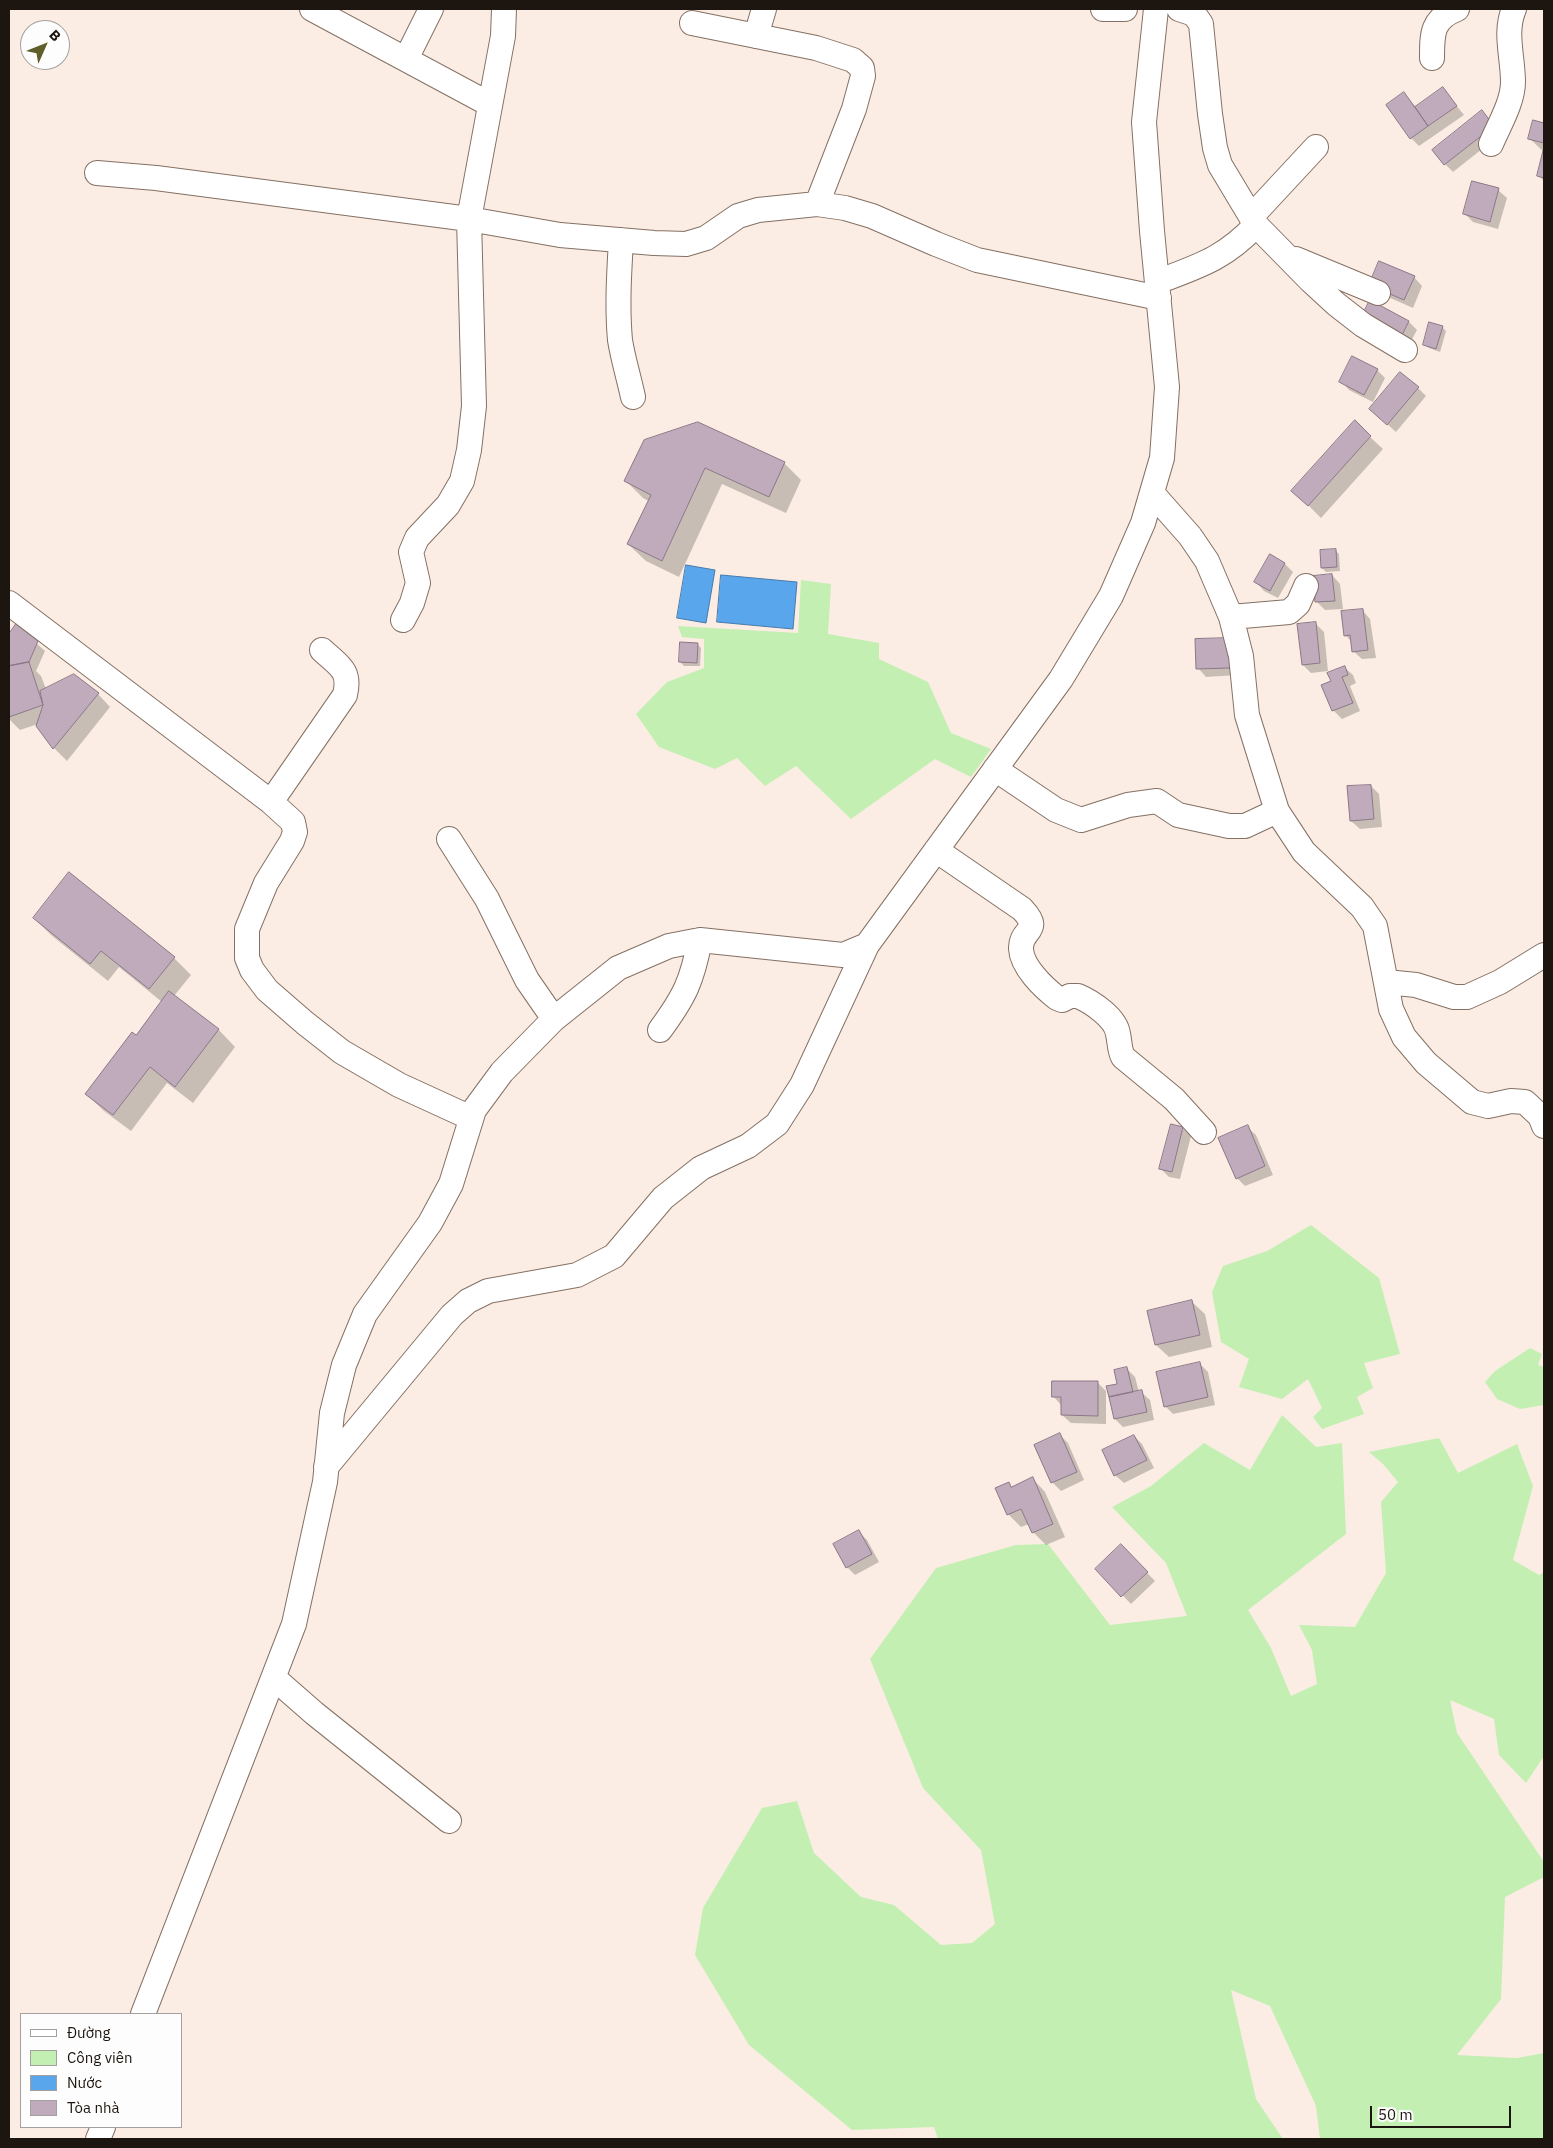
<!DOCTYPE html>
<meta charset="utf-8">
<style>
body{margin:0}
#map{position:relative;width:1553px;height:2148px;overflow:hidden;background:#fbede3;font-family:"IBM Plex Sans",sans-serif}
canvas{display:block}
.frame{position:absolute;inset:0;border:10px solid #1d150f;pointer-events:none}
.legend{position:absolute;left:20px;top:2013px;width:162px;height:115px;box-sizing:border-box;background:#fdfdfd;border:1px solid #a3a09e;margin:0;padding:6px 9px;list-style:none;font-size:15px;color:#1d150f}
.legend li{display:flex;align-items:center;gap:10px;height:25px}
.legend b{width:25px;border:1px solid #a3a09e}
.north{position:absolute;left:20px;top:20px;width:50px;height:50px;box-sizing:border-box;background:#fdfdfd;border:1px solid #a3a09e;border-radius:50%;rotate:46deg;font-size:14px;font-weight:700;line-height:20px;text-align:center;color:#1d150f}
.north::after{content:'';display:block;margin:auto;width:18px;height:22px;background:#5f5f2c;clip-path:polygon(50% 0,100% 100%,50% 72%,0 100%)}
.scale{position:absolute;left:1370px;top:2106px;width:141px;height:22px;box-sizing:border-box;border:2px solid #1d150f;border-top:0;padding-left:6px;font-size:15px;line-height:18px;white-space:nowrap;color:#1d150f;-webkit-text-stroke:4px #fdfdfd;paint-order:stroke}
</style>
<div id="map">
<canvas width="1553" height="2148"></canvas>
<div class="frame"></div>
<ul class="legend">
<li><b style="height:6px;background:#fff"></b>Đường</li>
<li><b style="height:14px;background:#c3efb3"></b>Công viên</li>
<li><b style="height:14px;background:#59a6ec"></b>Nước</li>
<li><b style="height:14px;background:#c0abbc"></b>Tòa nhà</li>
</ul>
<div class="north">B</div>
<div class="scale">50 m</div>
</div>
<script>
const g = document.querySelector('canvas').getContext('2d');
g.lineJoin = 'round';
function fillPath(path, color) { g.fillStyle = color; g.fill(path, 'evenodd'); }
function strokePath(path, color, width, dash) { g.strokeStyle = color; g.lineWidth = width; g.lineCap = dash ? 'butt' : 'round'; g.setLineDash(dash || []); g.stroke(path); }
const green = new Path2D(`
 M 801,580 L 831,584 L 828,634 L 879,643 L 879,659 L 928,682 L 951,733 L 991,749 L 971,777 L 935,759 L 851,819 L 796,766 L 765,786 L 737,758 L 715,769 L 659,747 L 636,714 L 667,682 L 704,668 L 704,639 L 682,637 L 678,626 L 798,633 Z
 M 1311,1225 L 1379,1278 L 1400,1354 L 1364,1363 L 1373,1388 L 1357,1397 L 1364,1414 L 1322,1429 L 1313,1417 L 1322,1408 L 1308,1379 L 1282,1399 L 1239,1387 L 1249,1359 L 1221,1342 L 1212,1292 L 1223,1266 L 1267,1251 Z
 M 1530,1348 L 1542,1354 L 1538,1365 L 1544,1367 L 1544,1405 L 1520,1409 L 1497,1399 L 1485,1382 L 1495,1371 Z
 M 1282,1415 L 1316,1447 L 1342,1443 L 1346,1534 L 1248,1610 L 1271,1648 L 1291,1696 L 1317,1684 L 1312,1650 L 1299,1625 L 1355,1627 L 1386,1573 L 1381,1502 L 1398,1482 L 1383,1464 L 1369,1452 L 1439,1438 L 1458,1473 L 1517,1444 L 1533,1486 L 1513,1560 L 1539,1575 L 1544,1572 L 1544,1756 L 1526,1783 L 1499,1755 L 1494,1719 L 1450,1700 L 1457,1733 L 1544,1862 L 1544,1877 L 1505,1897 L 1501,1999 L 1457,2055 L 1517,2058 L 1544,2053 L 1544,2139 L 1320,2139 L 1316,2106 L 1270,2006 L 1231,1990 L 1256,2099 L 1283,2139 L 938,2139 L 934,2127 L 852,2130 L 749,2045 L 695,1955 L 703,1908 L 762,1808 L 797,1801 L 814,1853 L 861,1897 L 894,1905 L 941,1945 L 972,1943 L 995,1924 L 981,1850 L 923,1788 L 870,1659 L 936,1568 L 1016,1545 L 1048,1544 L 1110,1625 L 1187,1616 L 1166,1563 L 1112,1507 L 1151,1486 L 1204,1443 L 1250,1470 Z`);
const water = new Path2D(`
 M 686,565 L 715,570 L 706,623 L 677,618 Z
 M 721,575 L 797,582 L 793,629 L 717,622 Z`);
const shadow = new Path2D(`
 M 1443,89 L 1464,115 L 1419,146 L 1411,138 L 1404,94 L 1416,107 Z
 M 1482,112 L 1501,134 L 1453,172 L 1445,164 Z
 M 1534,122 L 1544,124 L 1544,152 L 1530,139 Z
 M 1544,152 L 1544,181 L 1539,176 Z
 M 1498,190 L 1507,198 L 1498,229 L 1473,222 L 1464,213 Z
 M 1414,277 L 1422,286 L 1413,308 L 1379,293 Z
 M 1371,302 L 1409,322 L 1417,330 L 1410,343 L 1373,322 Z
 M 1442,327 L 1446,331 L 1440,352 L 1429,348 L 1425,345 Z
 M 1377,370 L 1385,378 L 1373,402 L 1349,390 L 1341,381 Z
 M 1418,388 L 1426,396 L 1396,432 L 1379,417 Z
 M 1370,437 L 1383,449 L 1321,518 L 1306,503 Z
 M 645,441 L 784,463 L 801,480 L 786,513 L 722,484 L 679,577 L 646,561 L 628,544 L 650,502 L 643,498 L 626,481 Z
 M 1335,550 L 1339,554 L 1340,571 L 1326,572 L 1322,568 Z
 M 1270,556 L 1285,564 L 1293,572 L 1278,598 L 1264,591 L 1256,582 Z
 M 1332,575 L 1340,584 L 1343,609 L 1325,610 L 1317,602 Z
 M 1362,610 L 1370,619 L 1376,658 L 1362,659 L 1353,651 L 1352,642 L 1345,635 Z
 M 1315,623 L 1324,632 L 1328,671 L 1311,673 L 1303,665 Z
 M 17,626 L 45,651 L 36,671 L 41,676 L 46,689 L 98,694 L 110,707 L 67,761 L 54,748 L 37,726 L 38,724 L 20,730 L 9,719 L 9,636 Z
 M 1228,639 L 1238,675 L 1206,677 L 1198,668 Z
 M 697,644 L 701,648 L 700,666 L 684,666 L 680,662 Z
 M 1344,667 L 1353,675 L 1356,683 L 1350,686 L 1360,711 L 1342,719 L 1333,710 L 1332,682 Z
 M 1371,786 L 1379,794 L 1382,827 L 1360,829 L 1351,821 Z
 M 34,918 L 174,958 L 191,975 L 174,996 L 218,1029 L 235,1047 L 193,1103 L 167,1083 L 131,1131 L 104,1111 L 86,1094 L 136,1037 L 162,1002 L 119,967 L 108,981 L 51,935 Z
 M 1247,1127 L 1256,1135 L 1273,1175 L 1245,1186 L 1237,1178 Z
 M 1182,1128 L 1191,1136 L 1180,1179 L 1169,1177 L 1160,1168 Z
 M 1192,1302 L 1205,1314 L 1212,1347 L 1169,1357 L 1156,1345 Z
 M 1200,1364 L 1208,1372 L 1215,1405 L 1173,1414 L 1165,1406 Z
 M 1127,1369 L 1135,1377 L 1139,1392 L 1141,1392 L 1150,1400 L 1154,1420 L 1123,1427 L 1115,1419 L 1118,1385 Z
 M 1098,1383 L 1106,1391 L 1106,1424 L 1071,1423 L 1062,1415 L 1061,1405 L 1053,1396 Z
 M 1060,1435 L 1068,1443 L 1084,1480 L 1061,1491 L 1052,1482 L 1036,1446 Z
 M 1134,1436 L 1142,1444 L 1154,1468 L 1124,1483 L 1115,1475 Z
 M 1033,1479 L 1045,1492 L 1065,1537 L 1046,1545 L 1033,1532 L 1029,1524 L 1021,1527 L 1008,1514 L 1008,1484 L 1012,1487 Z
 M 859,1532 L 867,1540 L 879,1562 L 855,1575 L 847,1567 Z
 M 1129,1554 L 1155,1581 L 1131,1604 L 1097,1569 Z`);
const building = new Path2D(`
 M 1443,87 L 1457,106 L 1428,126 L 1415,107 Z
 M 1404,92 L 1428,126 L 1410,139 L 1386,105 Z
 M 1482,110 L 1494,126 L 1444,165 L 1432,150 Z
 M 1533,120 L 1544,123 L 1544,143 L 1528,139 Z
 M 1544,147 L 1544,178 L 1537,176 Z
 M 1472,181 L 1499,188 L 1490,222 L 1463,214 Z
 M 1379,261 L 1415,276 L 1404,300 L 1369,285 Z
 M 1370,300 L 1409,321 L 1402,335 L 1363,314 Z
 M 1429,322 L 1443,326 L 1436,349 L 1423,345 Z
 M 1352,356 L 1378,369 L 1364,395 L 1339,382 Z
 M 1400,372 L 1419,387 L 1387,425 L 1369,409 Z
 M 1355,420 L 1371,436 L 1308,506 L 1291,491 Z
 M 698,422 L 785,462 L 769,497 L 705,468 L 662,561 L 627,544 L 651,495 L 624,481 L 644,440 Z
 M 1336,549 L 1337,567 L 1321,568 L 1320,550 Z
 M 1270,554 L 1285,563 L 1270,591 L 1254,582 Z
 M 1332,574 L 1335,601 L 1315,602 L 1313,576 Z
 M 1363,609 L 1368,650 L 1352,652 L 1350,635 L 1344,636 L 1341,611 Z
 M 1316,622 L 1320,663 L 1302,665 L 1297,624 Z
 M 16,624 L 38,641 L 29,662 L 9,666 L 9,634 Z
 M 1229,638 L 1230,668 L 1196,669 L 1195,639 Z
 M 680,642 L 698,643 L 697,663 L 679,662 Z
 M 29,662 L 43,705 L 9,717 L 9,666 Z
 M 1345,666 L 1348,675 L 1342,677 L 1353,703 L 1332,711 L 1321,685 L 1331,681 L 1327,673 Z
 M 74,674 L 99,693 L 53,749 L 36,726 L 43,705 L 40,691 Z
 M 1371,785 L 1374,819 L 1350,821 L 1347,786 Z
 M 69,872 L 175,957 L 149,989 L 101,951 L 90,964 L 33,918 Z
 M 169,991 L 219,1029 L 175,1087 L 150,1067 L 113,1115 L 85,1094 L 132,1032 L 136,1035 Z
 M 1171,1124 L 1183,1127 L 1172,1172 L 1159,1169 Z
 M 1248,1125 L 1265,1166 L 1236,1179 L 1218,1138 Z
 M 1192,1300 L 1200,1335 L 1155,1345 L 1147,1311 Z
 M 1200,1362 L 1208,1397 L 1164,1407 L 1156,1372 Z
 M 1127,1367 L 1133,1392 L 1109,1397 L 1106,1386 L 1117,1384 L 1114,1370 Z
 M 1052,1381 L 1098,1381 L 1098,1416 L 1061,1415 L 1061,1397 L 1052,1397 Z
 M 1142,1390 L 1147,1412 L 1114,1419 L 1109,1397 Z
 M 1060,1433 L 1077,1472 L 1051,1483 L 1034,1445 Z
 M 1134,1435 L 1147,1460 L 1114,1476 L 1102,1450 Z
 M 1033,1477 L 1053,1524 L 1032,1533 L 1021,1509 L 1007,1515 L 995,1488 L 1009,1482 L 1011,1487 Z
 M 859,1530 L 872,1554 L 846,1568 L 833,1544 Z
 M 1121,1544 L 1148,1572 L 1121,1597 L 1095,1569 Z`);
const minor = new Path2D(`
 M 312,9 L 489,104
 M 1103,9 L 1125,9
 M 1179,9 L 1194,14 L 1201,24 L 1210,114 L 1215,148 L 1220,165 L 1256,225 L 1311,281 L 1336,304 L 1363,325 L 1405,350
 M 692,23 L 816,48 L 853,60 L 862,68 L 863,76 L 854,109 L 817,204
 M 756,36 L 764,9
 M 1432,58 C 1432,33 1432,19 1457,9
 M 406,59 L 431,9
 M 1491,144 C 1499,125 1513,102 1513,82 C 1513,57 1504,32 1514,9
 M 97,173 L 156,178 L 469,219 L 560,235 L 654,243 L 686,244 L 706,238 L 738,216 L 758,210 L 817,204 L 845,208 L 872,216 L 936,244 L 977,260 L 1159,298
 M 1251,217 L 1316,147
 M 621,240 C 619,274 617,307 620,340 C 623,359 629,378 633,397
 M 1296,259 L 1378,293
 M 1157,282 C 1199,266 1224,259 1256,225
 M 1152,493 L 1190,536 L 1207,561 L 1231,617 L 1241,656 L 1247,715 L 1277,811 L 1304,852 L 1362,907 L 1375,926 L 1391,1009 L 1404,1037 L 1426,1063 L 1472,1102 L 1488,1106 L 1511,1101 L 1525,1102 L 1540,1116 L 1544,1126
 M 9,603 L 271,802 L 293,822 L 295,832 L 292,841 L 266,883 L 247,929 L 247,958 L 252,970 L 267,990 L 305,1023 L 342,1052 L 399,1085 L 471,1118
 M 1231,617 L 1289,612 L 1298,604 L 1306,586
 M 403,620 L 412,603 L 418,583 L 411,552 L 417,538 L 448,505 L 462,481 L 469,450 L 474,406 L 469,219 L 503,36 L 504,9
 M 995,769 L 1056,810 L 1081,820 L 1128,805 L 1157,801 L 1178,815 L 1229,826 L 1245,826 L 1277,811
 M 271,802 L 345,695 C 351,670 339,666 322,650
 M 449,839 L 487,899 L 527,980 L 554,1019
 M 936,850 L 1022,909 C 1044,932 1020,928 1021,949 C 1022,967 1043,987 1057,998 L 1062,1000 L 1070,996 L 1078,996 C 1092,1002 1116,1018 1118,1034 C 1120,1042 1119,1049 1123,1057 L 1174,1099 L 1204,1132
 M 1386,982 L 1416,985 L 1454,997 L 1467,997 L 1500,982 L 1544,955
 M 660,1030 C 685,996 692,981 700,940
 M 326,1467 L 452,1315 L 468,1301 L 488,1291 L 577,1275 L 614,1256 L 663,1198 L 701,1168 L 748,1146 L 777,1124 L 802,1085 L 867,945
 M 274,1678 L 314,1713 L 449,1821
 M 143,2014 L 294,1624 L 325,1482 L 332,1413 L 344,1365 L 365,1314 L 430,1223 L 451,1184 L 474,1110 L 502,1072 L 554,1019 L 618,968 L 669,946 L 700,940 L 843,955 L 867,945 L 1061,679 L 1111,596 L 1143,523 L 1162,458 L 1167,387 L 1152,231 L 1144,122 L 1156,9
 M 98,2139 L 103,2127`);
fillPath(green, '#c3efb3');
fillPath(water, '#59a6ec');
strokePath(water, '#477aaa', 1);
fillPath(shadow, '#0003');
fillPath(building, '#c0abbc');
strokePath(building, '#8b7787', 1);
strokePath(minor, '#857063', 26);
strokePath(minor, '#fff', 24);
</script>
